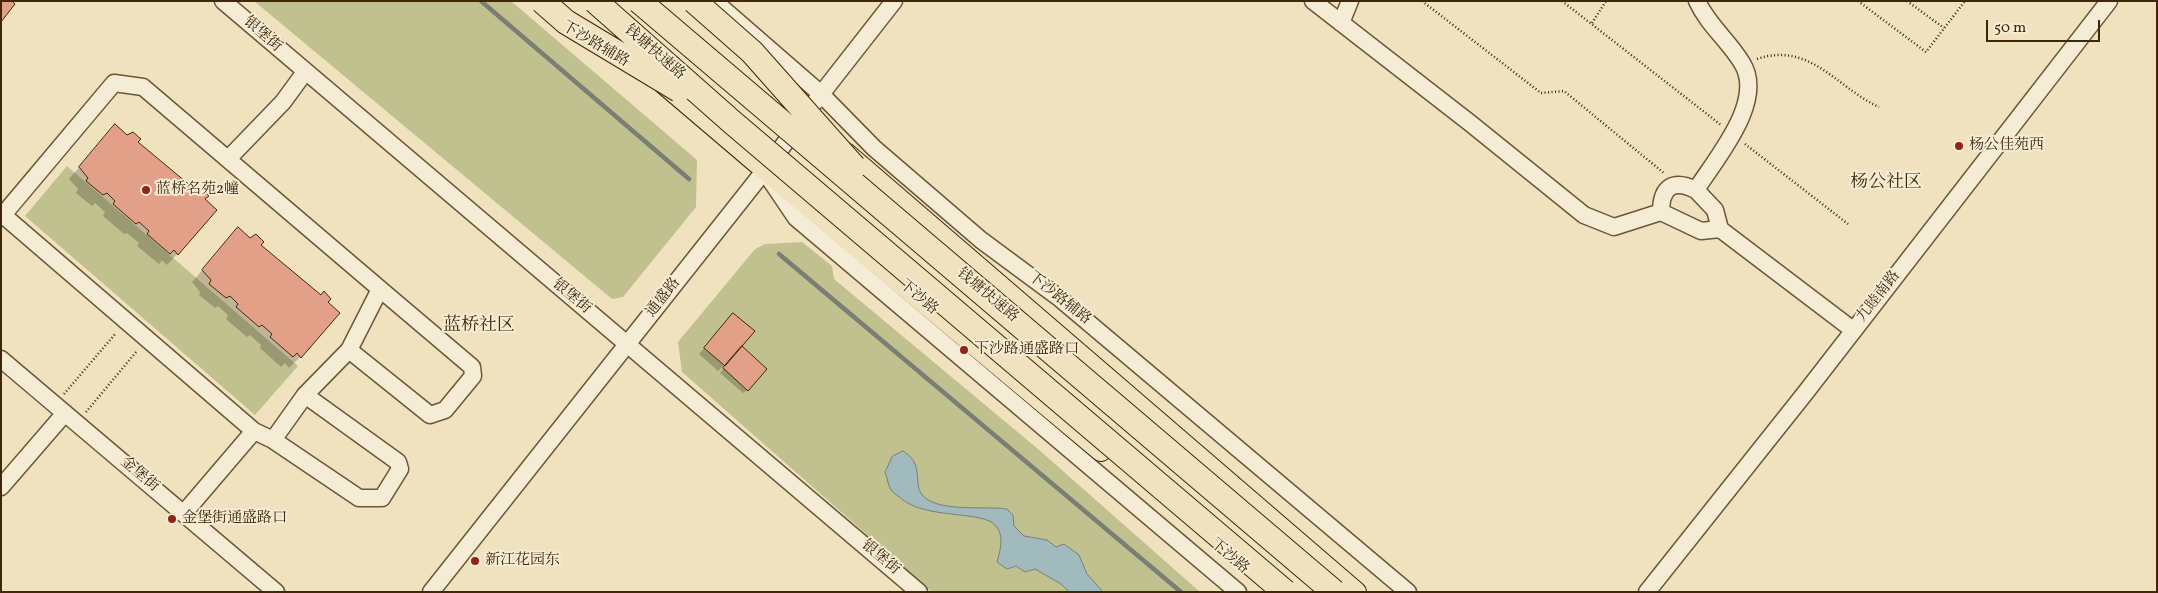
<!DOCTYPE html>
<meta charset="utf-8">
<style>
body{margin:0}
#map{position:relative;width:2158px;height:593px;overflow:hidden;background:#f0e2bf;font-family:Vollkorn,serif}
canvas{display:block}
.frame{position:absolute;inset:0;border:2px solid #402709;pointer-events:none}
.scale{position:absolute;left:1986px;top:20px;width:114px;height:22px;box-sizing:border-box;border:2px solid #402709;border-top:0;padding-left:6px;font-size:15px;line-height:18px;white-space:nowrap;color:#402709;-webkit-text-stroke:4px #f5ecd5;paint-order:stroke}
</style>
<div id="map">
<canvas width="2158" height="593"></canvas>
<div class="frame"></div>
<div class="scale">50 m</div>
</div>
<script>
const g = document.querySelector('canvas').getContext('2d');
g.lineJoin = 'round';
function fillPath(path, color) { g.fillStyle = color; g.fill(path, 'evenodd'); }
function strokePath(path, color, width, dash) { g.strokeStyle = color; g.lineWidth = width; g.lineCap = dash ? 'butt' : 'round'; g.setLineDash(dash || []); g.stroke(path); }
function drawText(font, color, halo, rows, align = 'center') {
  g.font = font + ' Vollkorn,"Noto Serif SC",serif'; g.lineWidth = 4; g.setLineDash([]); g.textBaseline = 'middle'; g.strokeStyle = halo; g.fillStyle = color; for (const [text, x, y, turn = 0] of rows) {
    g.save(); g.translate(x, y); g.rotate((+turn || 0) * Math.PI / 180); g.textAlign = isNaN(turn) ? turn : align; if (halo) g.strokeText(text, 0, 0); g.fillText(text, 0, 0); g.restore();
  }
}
const green = new Path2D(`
 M 254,1 L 511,1 L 697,160 L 696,207 L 623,297 L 612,299 Z
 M 67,166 L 298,366 L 255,415 L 25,216 Z
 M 802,242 L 832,266 L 834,279 L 1038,449 L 1200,592 L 932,592 L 682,372 L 678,342 L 755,249 L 765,244 Z`);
const water = new Path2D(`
 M 903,451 C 917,460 917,468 918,484 C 920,516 985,505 1007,509 L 1013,515 L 1014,526 L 1024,536 L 1047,540 L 1056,547 L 1064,544 L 1079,555 L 1087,574 L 1103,592 L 1069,592 L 1061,584 L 1035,569 L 1025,572 L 1016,566 L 1007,569 L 997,562 C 1000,551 1005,535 995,525 C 983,511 928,519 903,500 C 900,497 894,494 891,490 C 888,485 887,477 885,472 L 892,457 Z`);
const shadow = new Path2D(`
 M 115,126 L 204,199 L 177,254 L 167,265 L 162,260 L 159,264 L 137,246 L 139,243 L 127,233 L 124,234 L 103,216 L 105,212 L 95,203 L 92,206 L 76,193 L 78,189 L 69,179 Z
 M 238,229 L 327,302 L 300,357 L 289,368 L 285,363 L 281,367 L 260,348 L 261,345 L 250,335 L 247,337 L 226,319 L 228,315 L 218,306 L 215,308 L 199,295 L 200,292 L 192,282 Z
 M 733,314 L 736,350 L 747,390 L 743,393 L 720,373 L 726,365 L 725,364 L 718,371 L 699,354 Z`);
const stream = new Path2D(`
 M 481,1 L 689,179
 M 779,254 L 1181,592`);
const building = new Path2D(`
 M 1,1 L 12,1 L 15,4 L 1,22 Z
 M 115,124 L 127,135 L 133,132 L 141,139 L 138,142 L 198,192 L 201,188 L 209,196 L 205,199 L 217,210 L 178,255 L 174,250 L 170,254 L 147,234 L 149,231 L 139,222 L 136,224 L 113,204 L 115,201 L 107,193 L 103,195 L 86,181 L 88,178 L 79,167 Z
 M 238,227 L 250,238 L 256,234 L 264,242 L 261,245 L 321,295 L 324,291 L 331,299 L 328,302 L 340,313 L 301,358 L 297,353 L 293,357 L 270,337 L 272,334 L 262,325 L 259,327 L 236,307 L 238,304 L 230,296 L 226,298 L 209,284 L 211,280 L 202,270 Z
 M 733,313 L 755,331 L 725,366 L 704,348 Z
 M 742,346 L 767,369 L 748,391 L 723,368 Z`);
const path = new Path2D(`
 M 1422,1 L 1541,93 L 1564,91 L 1665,174
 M 1562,1 L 1721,125
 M 1858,1 L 1926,52 L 1965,1
 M 1907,1 L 1944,28
 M 1592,23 L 1606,1
 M 1757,59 C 1810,41 1837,88 1879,107
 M 1745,144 L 1848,224
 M 64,394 L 116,333
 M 86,412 L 137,351`);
const minor = new Path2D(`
 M 223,1 L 919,592
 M 714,1 L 821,94 L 874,148 L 981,240 L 1058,297 L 1408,592
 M 1313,1 L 1470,123 L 1584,215 L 1614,227 L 1661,212
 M 1697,1 C 1708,25 1729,41 1742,63 C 1766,101 1716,158 1696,190 L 1715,210 L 1720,229 L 1853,330
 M 1341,23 L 1350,1
 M 114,83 L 143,87 L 380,289 L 349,350 L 305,395 L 273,440 L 254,431 L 3,215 Z
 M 815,102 L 894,1
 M 228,159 L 283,102 L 305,72
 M 771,181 L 796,218 L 1238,592
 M 1696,190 C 1674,179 1661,186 1661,212 L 1701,231 L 1720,229
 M 349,350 L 430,415 L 445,410 L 473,376 L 472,367 L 380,289
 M 1,359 L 276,592
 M 273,440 L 359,498 L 382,498 L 400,469 L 398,462 L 305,395
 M 1,487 L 65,413
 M 184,513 L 254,431
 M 431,592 L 765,170 L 799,124
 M 1647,592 L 1806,392 L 2109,1`);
const major = new Path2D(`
 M 568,1 L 619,46
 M 668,1 L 784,100
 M 664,84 L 765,170 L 1101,451
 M 846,153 L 1356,592`);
const highwayBridge = new Path2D(`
 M 542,1 L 566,22 L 679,90
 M 595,1 L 732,122 L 1285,592
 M 639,1 L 1334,592
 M 694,1 L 752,52 L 854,167`);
const markers = [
 [1959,146,5,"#8f2418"],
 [146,190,5,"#8f2418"],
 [964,350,5,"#8f2418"],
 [172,519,5,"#8f2418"],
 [475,561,5,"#8f2418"]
];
const streetNames = [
 ["银堡街",262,35,41],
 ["下沙路辅路",595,45,30],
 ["钱塘快速路",654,53,41],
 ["钱塘快速路",987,296,40],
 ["银堡街",571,297,40],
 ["九睦南路",1879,297,-52],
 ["通盛路",664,298,-52],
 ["下沙路",918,298,40],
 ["下沙路辅路",1059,299,38],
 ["金堡街",139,475,40],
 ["下沙路",1229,557,40],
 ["银堡街",880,558,40]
];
const poiNames = [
 ["杨公佳苑西",1969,146],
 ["蓝桥名苑2幢",156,190],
 ["下沙路通盛路口",974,350],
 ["金堡街通盛路口",182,519],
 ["新江花园东",485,561]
];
const quarterNames = [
 ["杨公社区",1886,184],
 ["蓝桥社区",479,327]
];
fillPath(green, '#c0c18e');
fillPath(water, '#a1babe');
strokePath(water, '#7a7f76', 1);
fillPath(shadow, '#0003');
strokePath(stream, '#7a7f76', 4.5);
fillPath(building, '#e1a087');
strokePath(building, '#402709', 1);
strokePath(minor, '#6c5636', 19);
strokePath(major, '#402709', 22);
strokePath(path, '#402709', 2.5, [1, 2.5]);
strokePath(minor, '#f5ecd5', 16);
strokePath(major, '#f0e2bf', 20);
strokePath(highwayBridge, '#402709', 26, []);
strokePath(highwayBridge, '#f0e2bf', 24);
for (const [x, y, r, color] of markers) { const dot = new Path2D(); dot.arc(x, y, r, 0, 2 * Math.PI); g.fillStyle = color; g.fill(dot); strokePath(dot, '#f5ecd5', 2); }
drawText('15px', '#402709', '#f5ecd5', streetNames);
drawText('15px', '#402709', '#f5ecd5', poiNames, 'left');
drawText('18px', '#402709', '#f5ecd5', quarterNames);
</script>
